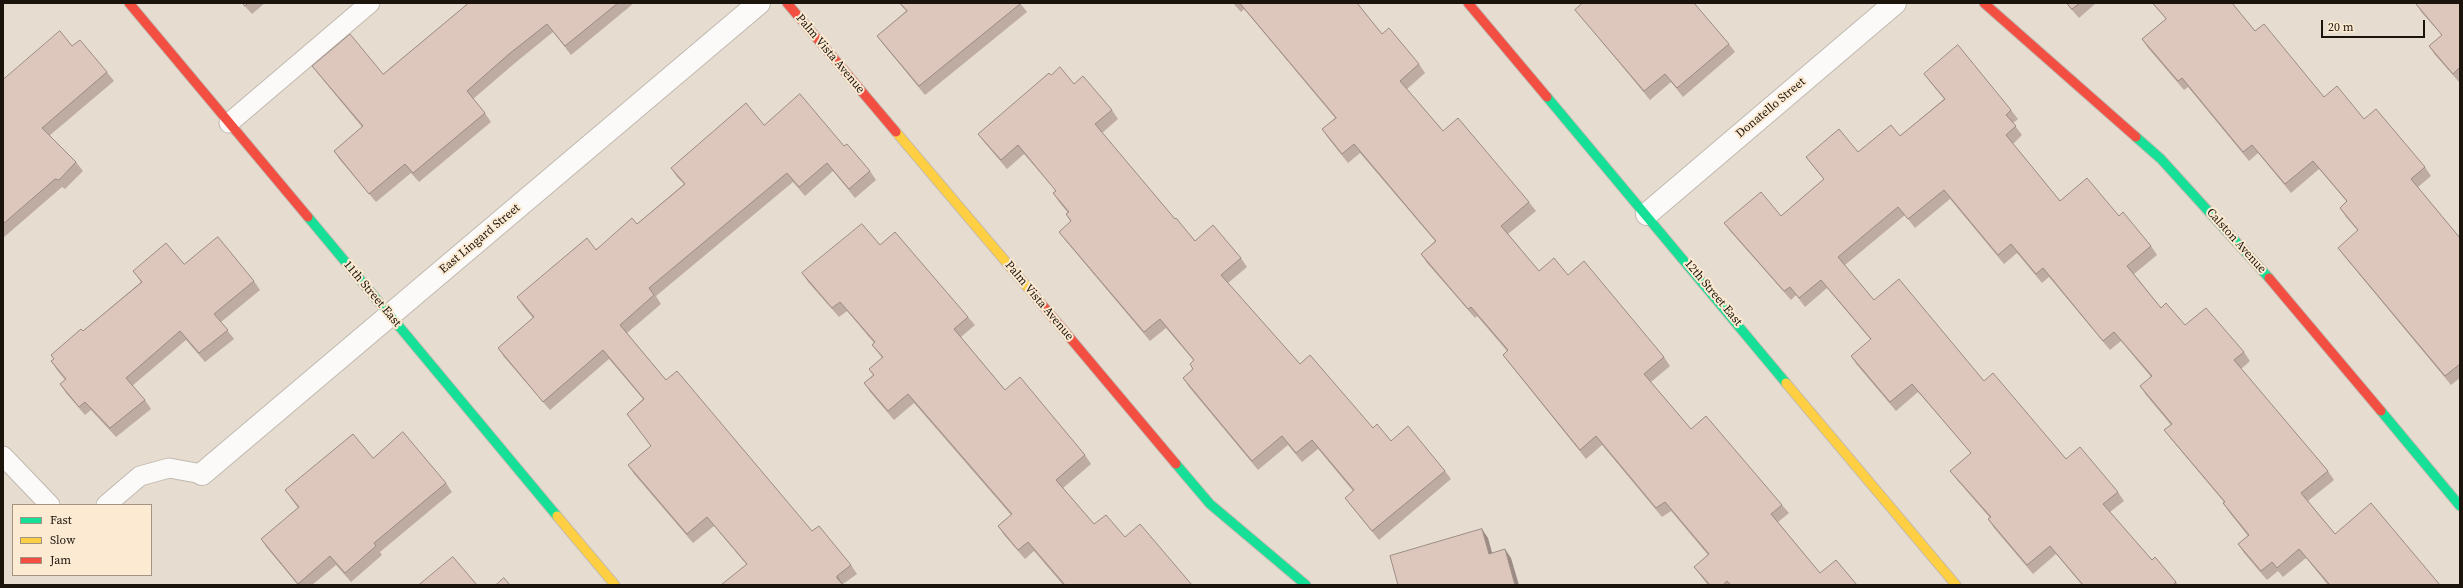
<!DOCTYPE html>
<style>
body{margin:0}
#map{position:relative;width:2463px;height:588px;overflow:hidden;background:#e6dcd0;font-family:"Source Serif 4",serif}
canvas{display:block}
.frame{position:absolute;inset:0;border:4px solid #1a140c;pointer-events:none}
.legend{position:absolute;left:12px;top:504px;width:140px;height:72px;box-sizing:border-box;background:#fdead2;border:1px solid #a29483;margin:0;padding:5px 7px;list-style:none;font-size:12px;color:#1a140c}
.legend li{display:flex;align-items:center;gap:8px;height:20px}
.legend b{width:20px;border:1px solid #a29483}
.scale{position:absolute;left:2321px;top:20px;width:104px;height:18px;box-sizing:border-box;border:2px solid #1a140c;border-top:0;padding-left:5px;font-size:12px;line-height:14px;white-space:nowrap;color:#1a140c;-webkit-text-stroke:3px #fdead2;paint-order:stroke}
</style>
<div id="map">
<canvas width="2463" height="588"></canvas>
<div class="frame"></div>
<ul class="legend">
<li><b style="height:5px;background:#16e098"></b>Fast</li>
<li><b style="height:5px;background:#ffcf43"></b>Slow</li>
<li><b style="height:5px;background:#f24e42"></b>Jam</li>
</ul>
<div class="scale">20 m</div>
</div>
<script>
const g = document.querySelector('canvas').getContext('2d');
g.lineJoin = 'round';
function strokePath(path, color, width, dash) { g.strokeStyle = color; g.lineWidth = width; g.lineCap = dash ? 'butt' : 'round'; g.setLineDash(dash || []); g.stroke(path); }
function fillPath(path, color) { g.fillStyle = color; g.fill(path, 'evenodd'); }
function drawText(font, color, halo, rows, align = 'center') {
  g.font = font + ' "Source Serif 4",serif'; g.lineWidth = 4; g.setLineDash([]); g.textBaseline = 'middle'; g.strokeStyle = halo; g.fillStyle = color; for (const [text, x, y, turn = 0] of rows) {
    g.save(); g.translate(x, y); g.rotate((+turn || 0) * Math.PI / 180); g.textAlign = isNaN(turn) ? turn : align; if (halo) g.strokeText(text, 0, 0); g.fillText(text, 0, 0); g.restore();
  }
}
const lane = new Path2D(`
 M 229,123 L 370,3
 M 3,456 L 50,505
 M 106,505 L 140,476 L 169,468 L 202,474`);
const street = new Path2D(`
 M 1647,214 L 1895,3
 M 202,474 L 759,3`);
const fast = new Path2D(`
 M 1547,97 L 1786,383
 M 2136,137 L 2161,159 L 2269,278
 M 308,217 L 557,516
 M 2381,411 L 2460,506
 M 1176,464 L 1210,504 L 1306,585`);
const slow = new Path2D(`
 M 896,132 L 1034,295
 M 1786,383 L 1956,585
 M 557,516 L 615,585`);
const jam = new Path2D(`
 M 129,3 L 308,217
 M 787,3 L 896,132
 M 1468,3 L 1547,97
 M 1984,3 L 2136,137
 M 2269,278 L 2381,411
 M 1034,295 L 1176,464`);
const wall = new Path2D(`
 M 242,3 L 265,3 L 252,14 Z
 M 469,3 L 634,3 L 571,55 L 553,32 L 515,63 L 473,99 L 485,113 L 491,122 L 419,182 L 411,173 L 376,202 L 340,160 L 334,151 L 362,127 L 319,75 L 312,66 L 383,74 Z
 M 899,3 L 1020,3 L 1027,12 L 925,95 L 883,44 L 877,36 L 906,11 Z
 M 1233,3 L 1357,3 L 1382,34 L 1419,64 L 1425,73 L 1407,89 L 1443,131 L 1529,202 L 1536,211 L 1508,234 L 1539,271 L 1568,275 L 1664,357 L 1670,366 L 1651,382 L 1691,429 L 1782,505 L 1789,513 L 1778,522 L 1820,573 L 1857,585 L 1708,585 L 1700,575 L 1694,567 L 1708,555 L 1671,511 L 1662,517 L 1602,445 L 1586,459 L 1509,363 L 1503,355 L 1507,351 L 1477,316 L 1475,318 L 1427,263 L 1421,254 L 1435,241 L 1360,153 L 1348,163 L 1328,138 L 1322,129 L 1335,118 L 1244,9 L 1241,12 Z
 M 2066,3 L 2096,3 L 2079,18 Z
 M 2152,3 L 2232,3 L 2255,31 L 2324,97 L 2364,119 L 2425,167 L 2431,176 L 2418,187 L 2460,238 L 2460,378 L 2451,385 L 2344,256 L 2338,248 L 2358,231 L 2346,217 L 2340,208 L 2347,202 L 2319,169 L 2291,193 L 2258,153 L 2249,161 L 2188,87 L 2184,90 L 2148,48 L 2142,39 L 2166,19 Z
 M 2460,3 L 2460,81 L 2459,82 L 2435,55 L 2429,46 L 2442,35 L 2422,13 L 2416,4 Z
 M 1575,10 L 1729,44 L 1735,52 L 1683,97 L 1671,82 L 1650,100 L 1582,18 Z
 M 72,46 L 107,72 L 114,81 L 49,136 L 76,162 L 83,171 L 65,189 L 62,187 L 3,238 L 3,80 Z
 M 1924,74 L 2011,110 L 2018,119 L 2013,123 L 2022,135 L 2013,144 L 2060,201 L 2119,216 L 2151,246 L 2157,255 L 2134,274 L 2161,308 L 2185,325 L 2244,352 L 2250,361 L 2241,369 L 2328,471 L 2334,480 L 2308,501 L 2335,534 L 2440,585 L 2328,585 L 2306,558 L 2283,577 L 2278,571 L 2267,580 L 2244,553 L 2238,544 L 2248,536 L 2229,512 L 2223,503 L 2224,502 L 2171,439 L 2164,430 L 2171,425 L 2146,395 L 2140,386 L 2151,377 L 2121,341 L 2110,350 L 2049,277 L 2042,283 L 2017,253 L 2004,264 L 1950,199 L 1915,228 L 1905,215 L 1845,265 L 1874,300 L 1984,381 L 2066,459 L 2118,492 L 2124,501 L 2110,512 L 2152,560 L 2176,582 L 2178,585 L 2082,585 L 2056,554 L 2033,574 L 1994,528 L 1988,519 L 1990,518 L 1957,480 L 1950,471 L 1971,453 L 1918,392 L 1896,411 L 1857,365 L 1851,356 L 1871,340 L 1827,288 L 1805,307 L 1796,295 L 1791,300 L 1730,231 L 1724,223 L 1781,216 L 1824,179 L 1812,165 L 1806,157 L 1858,152 L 1900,136 L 1944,99 L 1930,82 Z
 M 1074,84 L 1112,110 L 1118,119 L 1102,133 L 1175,219 L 1195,241 L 1241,258 L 1247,267 L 1228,283 L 1300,364 L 1373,428 L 1391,441 L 1445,471 L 1451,479 L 1379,540 L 1352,507 L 1345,498 L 1353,491 L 1318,449 L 1302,462 L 1288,445 L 1258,470 L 1189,387 L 1183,378 L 1193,369 L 1190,364 L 1194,361 L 1166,328 L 1150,341 L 1065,240 L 1059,232 L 1071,222 L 1066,214 L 1068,213 L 1059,202 L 1053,193 L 1056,191 L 1024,154 L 1007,169 L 984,142 L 978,134 Z
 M 764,125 L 844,146 L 870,171 L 876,180 L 855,198 L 833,171 L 805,196 L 793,182 L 656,296 L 661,304 L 627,333 L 666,380 L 812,531 L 851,565 L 857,574 L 843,584 L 746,564 L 714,526 L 693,543 L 634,474 L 628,465 L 651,446 L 627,414 L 643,399 L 609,359 L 550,410 L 504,357 L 498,348 L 533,318 L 523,306 L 517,297 L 637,224 L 684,184 L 677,177 L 671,168 Z
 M 880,245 L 968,317 L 975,325 L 961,337 L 1005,390 L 1085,455 L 1091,464 L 1063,488 L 1094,524 L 1125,537 L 1192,585 L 1063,585 L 1034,551 L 1025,559 L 1004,535 L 998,526 L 1011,515 L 914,403 L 894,420 L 870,392 L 864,383 L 873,375 L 869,369 L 882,358 L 872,345 L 874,343 L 847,311 L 839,317 L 808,282 L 802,273 Z
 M 184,264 L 254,281 L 260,290 L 221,322 L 234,339 L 205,362 L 186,340 L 132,386 L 145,400 L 151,409 L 116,437 L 91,410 L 85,415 L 66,393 L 60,384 L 65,380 L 57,370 L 51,361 L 54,359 L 51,355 L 83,331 L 141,282 L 133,271 Z
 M 373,458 L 446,483 L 452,492 L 380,552 L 382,555 L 351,582 L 336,565 L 312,585 L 298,585 L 267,548 L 261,539 L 298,508 L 285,490 Z`);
const shadedWall = new Path2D(`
 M 1482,529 L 1488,538 L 1495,563 L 1489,554 Z
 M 1505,549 L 1511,558 L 1519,585 L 1515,585 Z
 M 837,576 L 843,584 L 843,585 L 837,578 Z`);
const building = new Path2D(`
 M 243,3 L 248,3 L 245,6 Z
 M 469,3 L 618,3 L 565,46 L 547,24 L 509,54 L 467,91 L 485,113 L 413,173 L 405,164 L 369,194 L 334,151 L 363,126 L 312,66 L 350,34 L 383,74 Z
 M 900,3 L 1020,3 L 1020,4 L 919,86 L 877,36 L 907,11 Z
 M 1240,3 L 1357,3 L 1382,34 L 1389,28 L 1419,64 L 1400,81 L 1443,131 L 1458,118 L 1529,202 L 1501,226 L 1539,271 L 1554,258 L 1568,275 L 1584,261 L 1664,357 L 1644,374 L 1691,429 L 1706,416 L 1782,505 L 1771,514 L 1820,573 L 1836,560 L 1857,585 L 1731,585 L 1727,581 L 1723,585 L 1710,585 L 1694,567 L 1709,554 L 1665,502 L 1656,508 L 1596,436 L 1580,450 L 1503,355 L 1508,350 L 1471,307 L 1468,309 L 1421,254 L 1436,241 L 1354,144 L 1342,154 L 1322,129 L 1336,118 Z
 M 1583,3 L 1694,3 L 1729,44 L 1677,88 L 1665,74 L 1644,91 L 1575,10 Z
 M 2067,3 L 2080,3 L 2072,9 Z
 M 2153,3 L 2232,3 L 2255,31 L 2264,24 L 2324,97 L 2337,86 L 2364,119 L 2376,109 L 2425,167 L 2411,179 L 2460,238 L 2460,364 L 2445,376 L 2338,248 L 2358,230 L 2340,208 L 2347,201 L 2313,161 L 2285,184 L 2252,145 L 2243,152 L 2182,78 L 2178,81 L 2142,39 L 2166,19 Z
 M 2418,3 L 2460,3 L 2460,67 L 2453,74 L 2429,46 L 2442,35 L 2416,4 Z
 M 60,31 L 72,46 L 80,40 L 107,72 L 42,128 L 76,162 L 59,180 L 55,179 L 3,224 L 3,80 Z
 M 1958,45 L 2011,110 L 2006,115 L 2016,126 L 2006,135 L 2060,201 L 2087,178 L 2119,216 L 2123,212 L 2151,246 L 2127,266 L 2161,308 L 2166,303 L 2185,325 L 2206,308 L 2244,352 L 2234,360 L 2328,471 L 2301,493 L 2335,534 L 2371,503 L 2440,585 L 2330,585 L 2299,549 L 2277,568 L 2272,562 L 2261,571 L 2238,544 L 2249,535 L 2223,503 L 2225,502 L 2164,430 L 2172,424 L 2140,386 L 2152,376 L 2114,332 L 2103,341 L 2043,268 L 2036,274 L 2011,244 L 1998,255 L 1944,190 L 1908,219 L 1898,207 L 1838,257 L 1874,300 L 1899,279 L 1984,381 L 1993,373 L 2066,459 L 2080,447 L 2118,492 L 2103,504 L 2152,560 L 2155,557 L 2176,582 L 2173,585 L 2083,585 L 2050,546 L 2027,565 L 1988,519 L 1991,517 L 1950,471 L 1971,453 L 1912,384 L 1890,402 L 1851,356 L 1871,339 L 1821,280 L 1799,298 L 1790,287 L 1784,291 L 1724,223 L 1761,192 L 1781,216 L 1824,179 L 1806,157 L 1839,129 L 1858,152 L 1891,125 L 1900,136 L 1945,99 L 1924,74 Z
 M 1060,67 L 1074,84 L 1083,76 L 1112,110 L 1095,124 L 1175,219 L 1176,218 L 1195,241 L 1213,225 L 1241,258 L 1221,275 L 1300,364 L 1310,355 L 1373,428 L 1377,424 L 1391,441 L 1408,426 L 1445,471 L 1372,531 L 1345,498 L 1354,490 L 1312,440 L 1296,453 L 1282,436 L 1252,461 L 1183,378 L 1193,369 L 1190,364 L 1194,360 L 1160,319 L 1144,332 L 1059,232 L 1071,221 L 1066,214 L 1069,212 L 1053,193 L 1056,191 L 1018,145 L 1001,160 L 978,134 L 1049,73 L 1051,75 Z
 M 800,94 L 844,146 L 847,144 L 870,171 L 849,189 L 827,163 L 799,187 L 787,173 L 649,288 L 654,295 L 620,325 L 666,380 L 677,371 L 812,531 L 819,526 L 851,565 L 837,576 L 837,578 L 843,585 L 721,585 L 747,564 L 707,517 L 687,534 L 628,465 L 651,446 L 627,414 L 644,399 L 603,350 L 543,402 L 498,348 L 534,317 L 517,297 L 587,238 L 596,250 L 632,218 L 637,224 L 685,184 L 671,168 L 746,103 L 764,125 Z
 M 862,224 L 880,245 L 895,232 L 968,317 L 954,329 L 1005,390 L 1020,377 L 1085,455 L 1056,480 L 1094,524 L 1106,515 L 1125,537 L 1140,524 L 1192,585 L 1065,585 L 1028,542 L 1018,550 L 998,526 L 1012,514 L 908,394 L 888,411 L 864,383 L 874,375 L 869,369 L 883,357 L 872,345 L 875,342 L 840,302 L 832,308 L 802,273 Z
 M 218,237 L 254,281 L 214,314 L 228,330 L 199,353 L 180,331 L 126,378 L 145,400 L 110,428 L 85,402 L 79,407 L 60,384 L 66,379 L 51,361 L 54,359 L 51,355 L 81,329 L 83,331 L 142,282 L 133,271 L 166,243 L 184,264 Z
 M 403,432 L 446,483 L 374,543 L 376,546 L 345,573 L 330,556 L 298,584 L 261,539 L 299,507 L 285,490 L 353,434 L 373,458 Z
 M 1482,529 L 1489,554 L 1505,549 L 1515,585 L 1398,585 L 1390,556 Z
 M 453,557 L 477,585 L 419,585 Z
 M 504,578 L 510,585 L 496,585 Z`);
const streetNames = [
 ["Palm Vista Avenue",830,54,50],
 ["Donatello Street",1771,108,-40],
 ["East Lingard Street",480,239,-40],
 ["Calston Avenue",2236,241,48],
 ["12th Street East",1713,293,50],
 ["11th Street East",372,294,50],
 ["Palm Vista Avenue",1039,301,50]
];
strokePath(lane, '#c1b9b0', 21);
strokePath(street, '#c1b9b0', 24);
strokePath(fast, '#c1b9b0', 11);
strokePath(slow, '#c1b9b0', 11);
strokePath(jam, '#c1b9b0', 11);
strokePath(lane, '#fbfaf8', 19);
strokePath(street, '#fbfaf8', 22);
strokePath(fast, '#16e098', 9);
strokePath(slow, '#ffcf43', 9);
strokePath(jam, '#f24e42', 9);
fillPath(wall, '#beaba2');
fillPath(shadedWall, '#9b8b84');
fillPath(building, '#ddc7bc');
strokePath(building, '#9b8b84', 1);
drawText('12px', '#1a140c', '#fdead2', streetNames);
</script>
